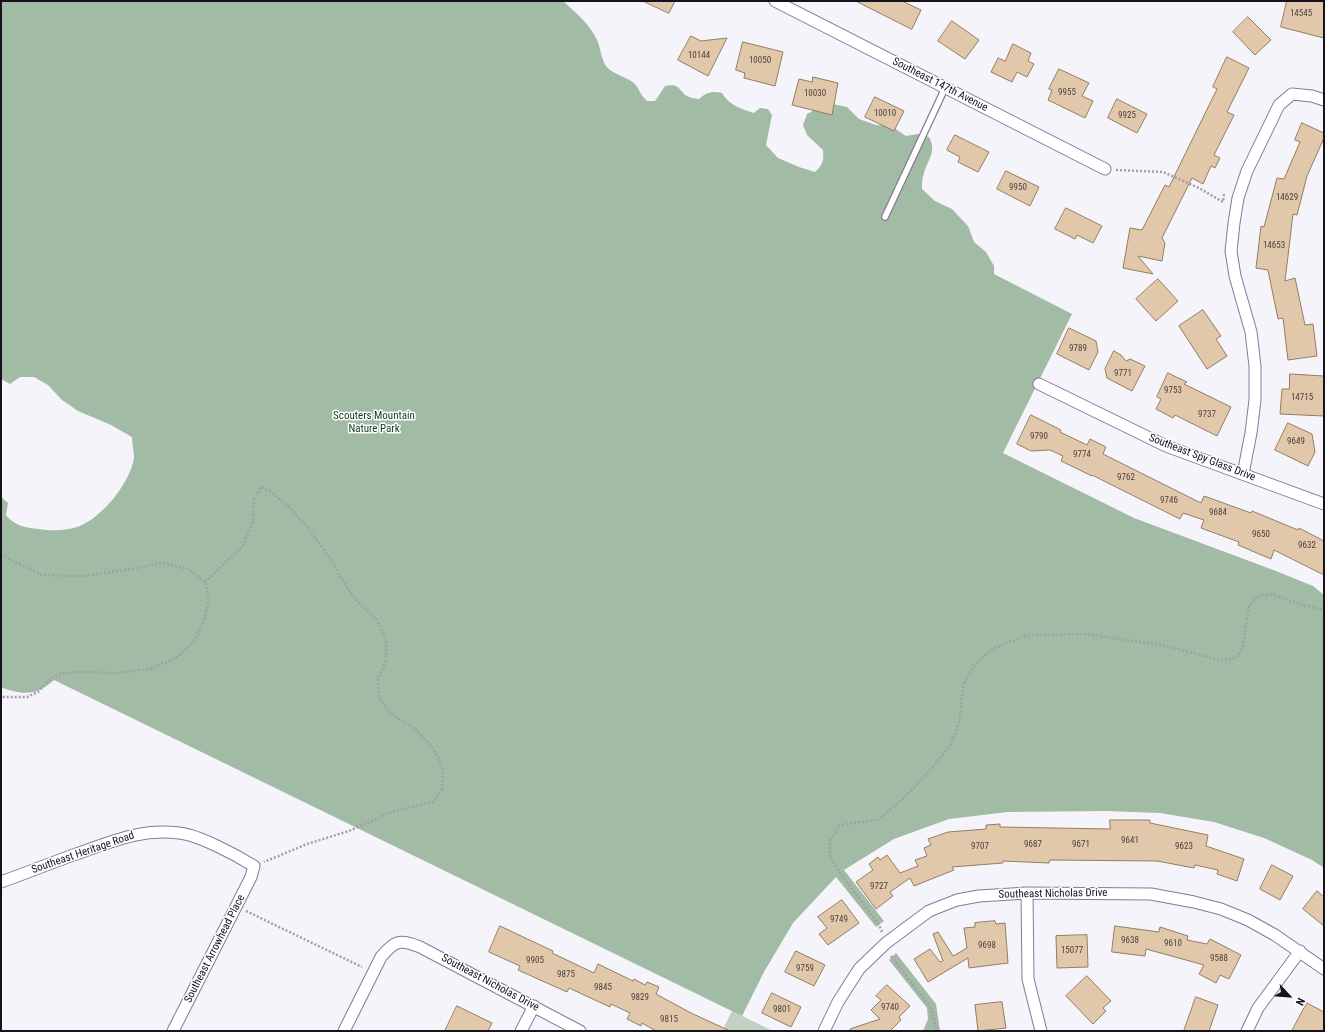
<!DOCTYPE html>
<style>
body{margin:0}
#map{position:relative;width:1325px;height:1032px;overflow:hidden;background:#f6f4fb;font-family:"Roboto Condensed",sans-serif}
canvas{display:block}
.frame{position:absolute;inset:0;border:2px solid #16111d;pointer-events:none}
.north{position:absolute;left:1269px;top:976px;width:40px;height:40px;-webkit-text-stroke:3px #fff;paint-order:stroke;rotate:116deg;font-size:11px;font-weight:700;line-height:16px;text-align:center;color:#16111d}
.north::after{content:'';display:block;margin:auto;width:14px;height:18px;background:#16111d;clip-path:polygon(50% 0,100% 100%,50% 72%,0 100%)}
</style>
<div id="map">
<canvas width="1325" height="1032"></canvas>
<div class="frame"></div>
<div class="north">N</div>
</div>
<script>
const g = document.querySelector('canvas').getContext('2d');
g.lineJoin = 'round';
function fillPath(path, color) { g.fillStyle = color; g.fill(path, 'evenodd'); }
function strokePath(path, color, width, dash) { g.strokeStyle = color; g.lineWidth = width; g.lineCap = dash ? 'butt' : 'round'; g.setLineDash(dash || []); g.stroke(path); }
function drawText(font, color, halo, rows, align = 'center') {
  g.font = font + ' "Roboto Condensed",sans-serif'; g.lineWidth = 3; g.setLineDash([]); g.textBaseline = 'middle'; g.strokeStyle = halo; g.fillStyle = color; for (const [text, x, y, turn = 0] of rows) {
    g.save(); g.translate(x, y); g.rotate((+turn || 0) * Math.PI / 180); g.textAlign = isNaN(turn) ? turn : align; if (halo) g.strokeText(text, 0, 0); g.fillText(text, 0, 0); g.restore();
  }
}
const green = new Path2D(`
 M 732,1011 L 773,1031 L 722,1031 Z`);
const forest = new Path2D(`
 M 1,1 L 563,1 C 576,13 589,23 597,40 C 601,49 601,58 606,66 C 613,75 626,76 635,84 C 638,87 639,91 641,94 C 643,97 645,99 647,101 L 655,101 L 665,86 C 677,84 677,86 684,94 C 688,98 694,98 699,99 C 707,92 712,91 722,93 C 729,105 741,109 754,113 L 760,108 L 768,109 L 772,115 L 766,145 L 778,158 L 799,167 L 815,172 C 823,165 824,160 823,150 L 807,135 L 803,125 L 807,114 L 828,103 L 847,107 L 859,119 L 876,125 L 891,126 L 906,136 L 918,134 L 929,137 C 937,152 928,159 924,173 C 922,178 922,184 922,189 L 935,201 L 952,209 L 968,226 L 974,242 L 986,252 L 994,266 L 994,274 L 1072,314 L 1003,453 L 1134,518 L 1276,571 L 1313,586 L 1324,595 L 1324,868 L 1312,860 L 1264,838 L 1214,822 L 1160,813 L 1107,811 L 1008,812 L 949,819 L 894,839 L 844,870 L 884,921 L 876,927 L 836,877 L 793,923 L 764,972 L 742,1016 L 54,680 C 50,683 46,687 41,689 C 30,696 12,692 1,687 L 1,497 L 8,503 L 6,515 C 13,525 26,528 38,529 C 53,531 66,531 80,526 C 103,516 130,483 134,458 C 134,452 132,444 132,437 L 111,425 L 78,411 L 62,400 L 48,385 L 34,377 L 20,377 L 10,384 L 1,379 Z
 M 896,953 L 936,1004 L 940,1031 L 923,1031 L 928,1019 L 927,1008 L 889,960 Z`);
const building = new Path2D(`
 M 643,1 L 675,1 L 669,13 Z
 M 856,1 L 902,1 L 921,10 L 912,29 Z
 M 1287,1 L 1324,1 L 1324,38 L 1281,27 Z
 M 1248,17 L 1271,40 L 1255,55 L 1233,32 Z
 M 952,21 L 979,40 L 965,59 L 938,41 Z
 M 691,36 L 701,41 L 727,38 L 708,76 L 678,60 Z
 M 743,42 L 783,52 L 775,86 L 744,78 L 745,73 L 736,70 Z
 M 1013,44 L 1031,53 L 1028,61 L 1034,64 L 1027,77 L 1017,72 L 1012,82 L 991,72 L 998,58 L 1005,61 Z
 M 1227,57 L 1249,68 L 1227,112 L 1234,115 L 1214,155 L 1220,158 L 1215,168 L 1211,166 L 1203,184 L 1192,178 L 1162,238 L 1165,243 L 1162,261 L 1138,256 L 1153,274 L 1123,268 L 1130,228 L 1142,230 L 1165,185 L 1169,187 L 1217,89 L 1213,87 Z
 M 1059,69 L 1089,83 L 1082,96 L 1093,101 L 1085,118 L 1048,100 L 1052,90 L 1049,89 Z
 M 813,77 L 838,83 L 832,115 L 792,105 L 799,79 L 812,82 Z
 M 875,97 L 904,111 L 894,131 L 865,117 Z
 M 1117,99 L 1147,114 L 1137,133 L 1108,118 Z
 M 1302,123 L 1324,133 L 1324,138 L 1307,176 L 1297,215 L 1293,214 L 1285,281 L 1295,278 L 1305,325 L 1313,324 L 1317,356 L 1288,360 L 1283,318 L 1278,319 L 1268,270 L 1256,268 L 1261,226 L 1264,227 L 1277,178 L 1284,179 L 1300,142 L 1295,140 Z
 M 955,135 L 989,152 L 978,172 L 958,162 L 960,157 L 947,150 Z
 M 1006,171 L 1039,187 L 1030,206 L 997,189 Z
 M 1066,208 L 1102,226 L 1093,243 L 1077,235 L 1075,239 L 1055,229 Z
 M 1158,279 L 1178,301 L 1156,321 L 1136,299 Z
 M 1203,310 L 1221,336 L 1216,339 L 1227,356 L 1207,369 L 1179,326 Z
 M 1069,328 L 1096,341 L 1098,352 L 1089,370 L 1057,354 Z
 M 1114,351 L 1121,355 L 1126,361 L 1130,359 L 1145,366 L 1132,391 L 1107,378 L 1105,369 Z
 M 1168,373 L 1187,382 L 1184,384 L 1231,407 L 1217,436 L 1175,415 L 1173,418 L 1156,409 L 1161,399 L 1157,397 Z
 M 1290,374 L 1324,376 L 1324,416 L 1280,414 L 1282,389 L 1289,389 Z
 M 1031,415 L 1061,430 L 1060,432 L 1087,445 L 1090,439 L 1106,447 L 1103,454 L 1201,503 L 1204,496 L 1251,513 L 1252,511 L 1298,530 L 1299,528 L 1324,541 L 1324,575 L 1274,550 L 1271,559 L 1238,545 L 1239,542 L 1201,528 L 1204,520 L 1183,513 L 1180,519 L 1092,475 L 1092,476 L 1061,461 L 1063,456 L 1050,450 L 1031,451 L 1017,444 Z
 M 1288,423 L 1312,434 L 1315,452 L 1308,466 L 1275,450 Z
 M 1110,820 L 1150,820 L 1150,823 L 1208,835 L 1206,846 L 1244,859 L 1237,881 L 1217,874 L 1218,870 L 1195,865 L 1194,868 L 1157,861 L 1050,860 L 1049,863 L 1003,861 L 1003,863 L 952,867 L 954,870 L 914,886 L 910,878 L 890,892 L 893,896 L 876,909 L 856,882 L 873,870 L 869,864 L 878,857 L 880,860 L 887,855 L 900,873 L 918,866 L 915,860 L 927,856 L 924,848 L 931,845 L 928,839 L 948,832 L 986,829 L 986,825 L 1000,824 L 1000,827 L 1110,829 Z
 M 1272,865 L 1293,876 L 1280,900 L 1260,889 Z
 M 1317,891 L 1324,897 L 1324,926 L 1303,909 Z
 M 842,900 L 859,923 L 828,945 L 819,934 L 827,928 L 818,917 Z
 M 995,921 L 996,924 L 1005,923 L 1008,963 L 969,968 L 968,958 L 928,982 L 914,959 L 930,949 L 940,962 L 943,961 L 933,934 L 938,932 L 953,956 L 967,948 L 964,928 L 975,927 L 975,923 Z
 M 500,926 L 553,951 L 552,953 L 594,973 L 598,964 L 633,981 L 634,979 L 645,985 L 647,982 L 659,987 L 656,994 L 691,1013 L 730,1031 L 656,1031 L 642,1023 L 641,1026 L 627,1019 L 630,1013 L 611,1004 L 610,1007 L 569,988 L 567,992 L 518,970 L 520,966 L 489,952 Z
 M 1115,926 L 1159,932 L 1160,927 L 1188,936 L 1187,940 L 1207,944 L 1210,939 L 1241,955 L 1229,979 L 1220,975 L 1216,983 L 1199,974 L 1204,965 L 1146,949 L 1145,956 L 1112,952 Z
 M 1087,935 L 1088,967 L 1057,968 L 1056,936 Z
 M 796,951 L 825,965 L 814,986 L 785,972 Z
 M 1087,976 L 1111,1001 L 1103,1008 L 1106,1011 L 1093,1024 L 1066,996 Z
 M 887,985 L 910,1006 L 899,1017 L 901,1020 L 890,1031 L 850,1031 L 850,1029 L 880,1019 L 871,1010 L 881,1000 L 876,996 Z
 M 772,993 L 801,1007 L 791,1027 L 762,1013 Z
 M 1196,997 L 1218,1005 L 1209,1031 L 1184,1031 Z
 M 1002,1002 L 1006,1028 L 978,1031 L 975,1005 Z
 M 1307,1003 L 1324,1012 L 1324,1031 L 1292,1031 Z
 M 457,1006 L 492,1023 L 488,1031 L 445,1031 Z`);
const path = new Path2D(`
 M 1116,170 L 1163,172 L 1199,188 L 1223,202 L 1224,195 L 1225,195
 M 1,555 L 41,575 L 83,576 L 125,570 L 163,563 L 188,569 L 205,582 L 209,598 L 205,618 L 195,640 L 176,658 L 149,669 L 118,673 L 76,672 L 59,674 L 48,681 L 38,692 L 27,697 L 1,697
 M 205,582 L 242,547 L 253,522 L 254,500 L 261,487 L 270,491 L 289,507 L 307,527 L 330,558 L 344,583 L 357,601 L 377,620 L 386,640 L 386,660 L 378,679 L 379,698 L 389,712 L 416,730 L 432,747 L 443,767 L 442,789 L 433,802 L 394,811 L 349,831 L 307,844 L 264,862
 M 246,911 L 362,967
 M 882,932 L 879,925 L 840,873 L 830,857 L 830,842 L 839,826 L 847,824 L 878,820 L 905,797 L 934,766 L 951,744 L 960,720 L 963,685 L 975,664 L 994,648 L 1028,635 L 1087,634 L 1167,646 L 1222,661 L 1237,657 L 1243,647 L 1249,606 L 1257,596 L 1272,594 L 1302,605 L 1324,610
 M 891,956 L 930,1007 L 937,1031`);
const service = new Path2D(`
 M 885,217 L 945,88`);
const minor = new Path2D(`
 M 775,1 L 1105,169
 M 1039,384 L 1166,446 L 1324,504
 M 1243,474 L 1251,433 L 1255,400 L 1255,366 L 1251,332 L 1235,276 L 1231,251 L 1234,223 L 1238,198 L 1247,171 L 1279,105 L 1292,94 L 1312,96 L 1324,100
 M 1,882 C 26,873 51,863 76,854 C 111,842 141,828 179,833 C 199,835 236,855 254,866 L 251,877 L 173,1031
 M 1027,893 L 1028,979 L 1041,1031
 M 344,1031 L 381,957 C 395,940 400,939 420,947 L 580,1031
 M 521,1031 L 534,1006
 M 824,1031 L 838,1002 L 859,969 L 886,943 L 929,911 L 957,900 L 979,896 L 1027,893 L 1151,894 L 1194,902 L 1221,909 L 1248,920 L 1275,935 L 1324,969
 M 1247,1031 L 1258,1008 L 1300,951`);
const numberNames = [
 ["14545",1301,14],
 ["10144",699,56],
 ["10050",760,61],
 ["9955",1067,93],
 ["10030",815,94],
 ["10010",885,114],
 ["9925",1127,116],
 ["9950",1018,188],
 ["14629",1287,198],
 ["14653",1274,246],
 ["9789",1078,349],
 ["9771",1123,374],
 ["9753",1173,391],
 ["14715",1302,398],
 ["9737",1207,415],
 ["9790",1039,437],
 ["9649",1296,442],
 ["9774",1082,455],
 ["9762",1126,478],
 ["9746",1169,501],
 ["9684",1218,513],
 ["9650",1261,535],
 ["9632",1307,546],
 ["9641",1130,841],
 ["9687",1033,845],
 ["9671",1081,845],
 ["9707",980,847],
 ["9623",1184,847],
 ["9727",879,887],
 ["9749",839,920],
 ["9638",1130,941],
 ["9610",1173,944],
 ["9698",987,946],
 ["15077",1072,951],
 ["9588",1219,959],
 ["9905",535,961],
 ["9759",805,969],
 ["9875",566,975],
 ["9845",603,988],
 ["9829",640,998],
 ["9740",890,1008],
 ["9801",782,1010],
 ["9815",669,1020]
];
const streetNames = [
 ["Southeast 147th Avenue",940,85,27],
 ["Southeast Spy Glass Drive",1202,458,21],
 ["Southeast Heritage Road",83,853,-19],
 ["Southeast Nicholas Drive",1053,894,-1],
 ["Southeast Arrowhead Place",215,949,-63],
 ["Southeast Nicholas Drive",490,983,28]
];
const parkNames = [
 ["Scouters Mountain",374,416],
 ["Nature Park",374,429]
];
fillPath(green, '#c1d1c2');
fillPath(forest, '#a2bba5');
fillPath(building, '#e1c8aa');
strokePath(building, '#937c61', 1);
strokePath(service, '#857999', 8);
strokePath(minor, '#857999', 13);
strokePath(path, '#a19ea7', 2.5, [2, 2]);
strokePath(service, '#fff', 5.5);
strokePath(minor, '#fff', 11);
drawText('9px', '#493f40', null, numberNames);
drawText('11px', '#16111d', '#fff', streetNames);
drawText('11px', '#103819', '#fff', parkNames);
</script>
